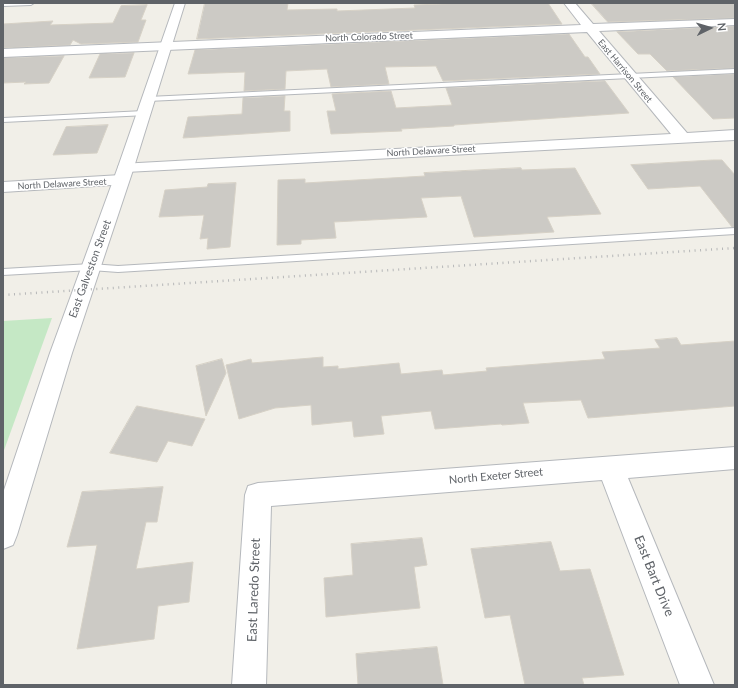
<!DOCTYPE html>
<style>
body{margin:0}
#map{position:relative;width:738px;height:688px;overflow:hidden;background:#f1efe8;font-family:Lato,sans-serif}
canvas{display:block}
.frame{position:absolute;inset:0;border:4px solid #5f6368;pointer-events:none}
.north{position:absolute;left:690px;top:8px;width:40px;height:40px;-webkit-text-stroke:3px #fff;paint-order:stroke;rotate:85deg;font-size:11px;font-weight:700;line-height:16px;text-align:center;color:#5f6368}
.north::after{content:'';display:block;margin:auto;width:14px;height:18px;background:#5f6368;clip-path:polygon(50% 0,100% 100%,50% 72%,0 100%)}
</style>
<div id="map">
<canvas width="738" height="688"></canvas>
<div class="frame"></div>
<div class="north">N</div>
</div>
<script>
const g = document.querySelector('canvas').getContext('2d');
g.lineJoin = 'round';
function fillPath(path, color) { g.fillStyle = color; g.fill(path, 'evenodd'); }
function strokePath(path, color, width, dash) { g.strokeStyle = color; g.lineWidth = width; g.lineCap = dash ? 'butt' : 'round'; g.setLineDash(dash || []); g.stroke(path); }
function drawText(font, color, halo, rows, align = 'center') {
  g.font = font + ' Lato,sans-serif'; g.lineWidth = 3; g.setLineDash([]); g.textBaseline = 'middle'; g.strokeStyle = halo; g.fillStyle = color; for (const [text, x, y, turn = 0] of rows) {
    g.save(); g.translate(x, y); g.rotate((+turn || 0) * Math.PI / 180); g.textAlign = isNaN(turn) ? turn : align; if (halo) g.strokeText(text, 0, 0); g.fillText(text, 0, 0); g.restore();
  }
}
const green = new Path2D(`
 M 52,318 L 3,453 L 3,321 Z`);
const building = new Path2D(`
 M 205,3 L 288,3 L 287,10 L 337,9 L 337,11 L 415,8 L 414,5 L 467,3 L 548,3 L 562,24 L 197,39 Z
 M 591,3 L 735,3 L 735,18 L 608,22 Z
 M 147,5 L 141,20 L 146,20 L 138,42 L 81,44 L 73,40 L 70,45 L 3,48 L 3,24 L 53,21 L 50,25 L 113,23 L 121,6 Z
 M 735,26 L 735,68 L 667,71 L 650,54 L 638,54 L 617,32 Z
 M 569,34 L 585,57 L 588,57 L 600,74 L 443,81 L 436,66 L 385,67 L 389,84 L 331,87 L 327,69 L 286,71 L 285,89 L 244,91 L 245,72 L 188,74 L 195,50 Z
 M 134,53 L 125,77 L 89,78 L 100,54 Z
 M 64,56 L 49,83 L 24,84 L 26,82 L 3,83 L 3,58 Z
 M 735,74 L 735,118 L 713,119 L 673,77 Z
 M 605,81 L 629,113 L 454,125 L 454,126 L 401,129 L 402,131 L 331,134 L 327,111 L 336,111 L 332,94 L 391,91 L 396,108 L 452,105 L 446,88 Z
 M 285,96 L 284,111 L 290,111 L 290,131 L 183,138 L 188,117 L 242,114 L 243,98 Z
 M 108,125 L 97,153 L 53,155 L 66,127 Z
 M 713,160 L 722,160 L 735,175 L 735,227 L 732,227 L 700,186 L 648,189 L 631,165 Z
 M 521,168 L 522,170 L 575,168 L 601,214 L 547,217 L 554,232 L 474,237 L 461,196 L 421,198 L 427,217 L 334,222 L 336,238 L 301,240 L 301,244 L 277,245 L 278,180 L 305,179 L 305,183 L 425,176 L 424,173 Z
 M 236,183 L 230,247 L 207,249 L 208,238 L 200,239 L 204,215 L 159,217 L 165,190 L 207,187 L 208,184 Z
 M 677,338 L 681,345 L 735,341 L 735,406 L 588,418 L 581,400 L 523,403 L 529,423 L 502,425 L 501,424 L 435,429 L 431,411 L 381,416 L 384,434 L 354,437 L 352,421 L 312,425 L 311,405 L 275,408 L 239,419 L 226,365 L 251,359 L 252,363 L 323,357 L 323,367 L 338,366 L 338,369 L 399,363 L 401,374 L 442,370 L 443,375 L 487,371 L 486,368 L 605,359 L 602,352 L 660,348 L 655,340 Z
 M 222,359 L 226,373 L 206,416 L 196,366 Z
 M 137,406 L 205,419 L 192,446 L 168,441 L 157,462 L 110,453 Z
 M 163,487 L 157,522 L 146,522 L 136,569 L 193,562 L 189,602 L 158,606 L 154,639 L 77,649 L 97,545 L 67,547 L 82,492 Z
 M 422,538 L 427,565 L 414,567 L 420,608 L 326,617 L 324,578 L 353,575 L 351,544 Z
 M 551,542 L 560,571 L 590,569 L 624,675 L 582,678 L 584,685 L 525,685 L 510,615 L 485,618 L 471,549 Z
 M 437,647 L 443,685 L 358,685 L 356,654 Z`);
const service = new Path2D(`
 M 3,3 L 34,3 L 31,5 L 3,6 Z
 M 735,69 L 735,73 L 148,101 L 144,99 L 148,97 Z
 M 144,111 L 148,113 L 147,115 L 3,122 L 3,118 Z
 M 735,228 L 735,234 L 118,272 L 91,270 L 3,275 L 3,269 L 91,264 L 118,266 Z`);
const minor = new Path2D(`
 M 564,3 L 575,3 L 593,24 L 735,19 L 735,25 L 599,31 L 687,133 L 735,130 L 735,140 L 126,172 L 120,170 L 118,167 L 120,164 L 671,134 L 587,32 L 3,57 L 3,49 L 581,25 Z
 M 121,175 L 127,176 L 129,180 L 127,184 L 3,192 L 3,182 Z
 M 735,447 L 735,469 L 628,478 L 714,685 L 680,685 L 602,480 L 271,506 L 266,685 L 232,685 L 245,495 L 248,486 L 258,483 Z`);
const tertiary = new Path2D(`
 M 175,3 L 185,3 L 134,167 L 72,353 L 17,535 L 13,545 L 3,549 L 3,493 L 50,353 L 118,167 Z`);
const rail = new Path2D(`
 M 3,295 L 735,248`);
const farStreetnames = [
 ["North Colorado Street",369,37,-2],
 ["East Harrison Street",625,71,50],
 ["North Delaware Street",431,151,-3],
 ["North Delaware Street",62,184,-3]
];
const streetNames = [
 ["East Galveston Street",90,269,-70],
 ["North Exeter Street",496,476,-5]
];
const nearStreetnames = [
 ["East Bart Drive",654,576,68],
 ["East Laredo Street",254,590,-88]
];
fillPath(green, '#c5e8c5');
fillPath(building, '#cccac5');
strokePath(building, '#d6d1c6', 1);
strokePath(service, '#b5b8bc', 2);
strokePath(minor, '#b5b8bc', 2);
strokePath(tertiary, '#b5b8bc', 2);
fillPath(service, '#fff');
fillPath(minor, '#fff');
fillPath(tertiary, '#fff');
strokePath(rail, '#b6b7b8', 2.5, [1, 4.5]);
drawText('9px', '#5f6368', '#fff', farStreetnames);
drawText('11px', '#5f6368', '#fff', streetNames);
drawText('13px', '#5f6368', '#fff', nearStreetnames);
</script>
